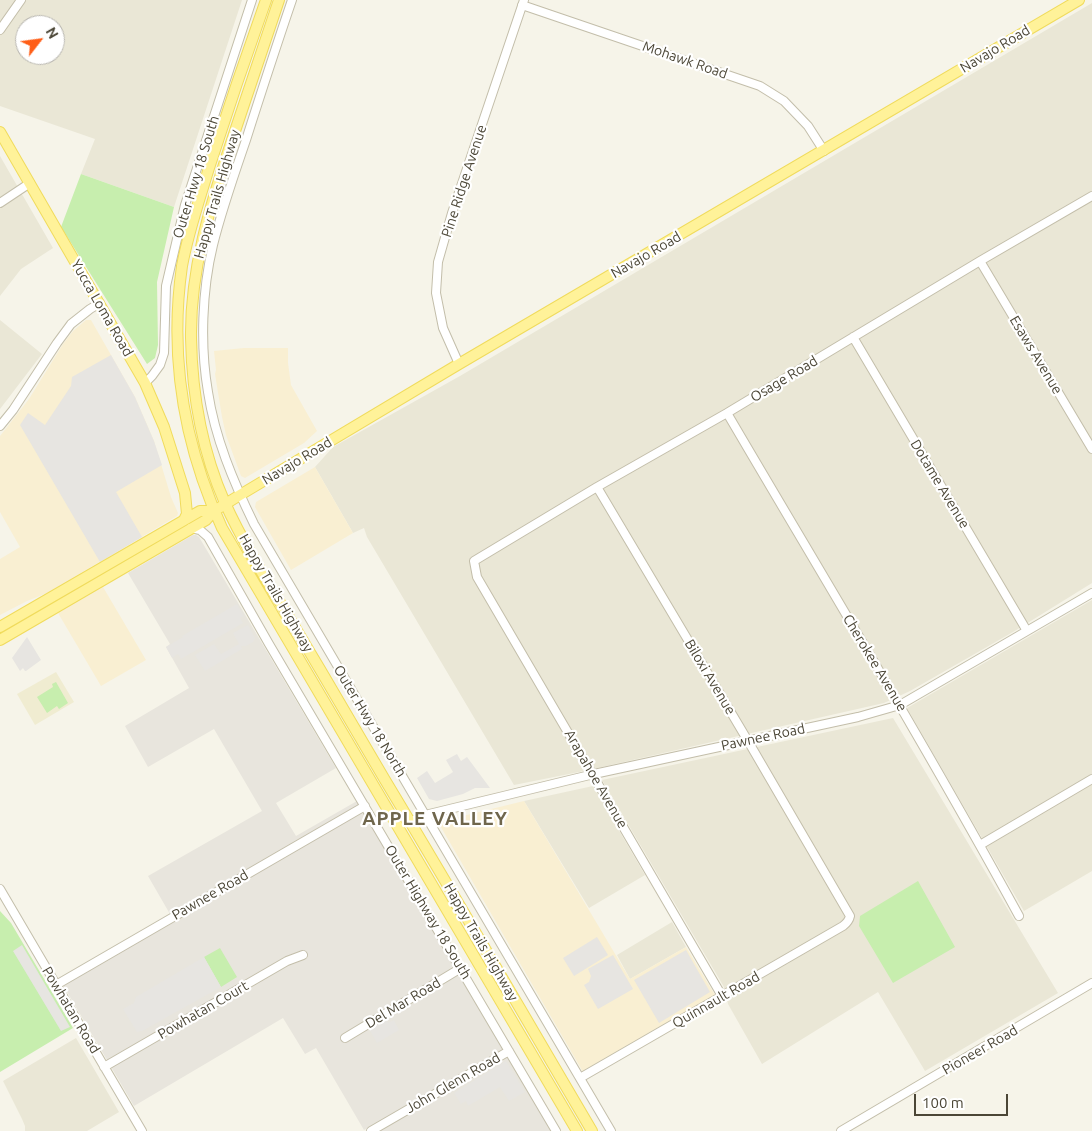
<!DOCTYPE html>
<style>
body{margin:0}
#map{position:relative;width:1092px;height:1131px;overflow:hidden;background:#f6f4e9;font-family:Ubuntu,sans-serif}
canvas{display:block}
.north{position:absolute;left:15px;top:15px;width:50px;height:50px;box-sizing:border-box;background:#fff;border:1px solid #b7b5af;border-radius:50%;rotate:60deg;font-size:14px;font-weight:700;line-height:20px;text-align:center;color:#4b4636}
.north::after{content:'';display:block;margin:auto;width:18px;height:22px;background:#ff5e17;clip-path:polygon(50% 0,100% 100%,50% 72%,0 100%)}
.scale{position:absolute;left:914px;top:1094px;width:94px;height:22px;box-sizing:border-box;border:2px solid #4b4636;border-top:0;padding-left:6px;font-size:15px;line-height:18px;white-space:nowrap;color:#4b4636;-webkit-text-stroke:4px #fff;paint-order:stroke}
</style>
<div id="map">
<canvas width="1092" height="1131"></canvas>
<div class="north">N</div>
<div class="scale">100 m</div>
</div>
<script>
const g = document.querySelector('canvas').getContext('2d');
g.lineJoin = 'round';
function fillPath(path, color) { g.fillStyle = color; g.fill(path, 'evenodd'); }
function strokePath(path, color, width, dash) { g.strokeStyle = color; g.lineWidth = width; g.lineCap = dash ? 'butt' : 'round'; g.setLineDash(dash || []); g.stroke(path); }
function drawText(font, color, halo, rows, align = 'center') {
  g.font = font + ' Ubuntu,sans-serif'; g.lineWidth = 4.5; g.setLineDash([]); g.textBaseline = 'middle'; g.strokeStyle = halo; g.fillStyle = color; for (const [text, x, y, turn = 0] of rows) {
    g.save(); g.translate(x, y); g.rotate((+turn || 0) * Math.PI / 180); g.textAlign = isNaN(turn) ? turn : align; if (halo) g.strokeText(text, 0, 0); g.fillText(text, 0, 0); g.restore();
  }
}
const residential = new Path2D(`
 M 0,0 L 242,0 L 174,207 L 81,174 L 95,139 L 0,106 ZM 25,25 L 55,25 L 55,55 L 25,55 Z
 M 1092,3 L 1092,583 L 1013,632 L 910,691 L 884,703 L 584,771 L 514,785 L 367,537 L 364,528 L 353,533 L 315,467 L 333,447 L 460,376 Z
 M 0,156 L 53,248 L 21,269 L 0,296 Z
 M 0,320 L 42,354 L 0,409 Z
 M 1092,600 L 1092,871 L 1024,911 L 907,708 Z
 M 893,718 L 1058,993 L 925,1071 L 878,992 L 762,1064 L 728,1004 L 724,987 L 602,780 Z
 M 593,786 L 645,875 L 589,908 L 524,801 Z
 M 672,922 L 686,947 L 630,979 L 617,955 Z
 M 76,1038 L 119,1112 L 87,1131 L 25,1131 L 25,1126 L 22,1119 L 3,1081 Z`);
const commercial = new Path2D(`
 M 86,320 L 91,320 L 135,397 L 154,441 L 171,497 L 178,513 L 177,516 L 47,593 L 27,601 L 0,615 L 0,559 L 20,547 L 0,512 L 0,436 L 29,399 L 63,344 L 73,331 Z
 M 244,348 L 288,348 L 288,363 L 291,385 L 317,431 L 304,443 L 245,478 L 241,476 L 226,435 L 222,417 L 215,374 L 216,370 L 214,351 Z
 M 315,467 L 353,533 L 291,570 L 255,507 L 256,502 Z
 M 103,587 L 146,660 L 101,686 L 58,613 Z
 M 524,801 L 630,979 L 686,947 L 715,995 L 583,1072 L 438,822 Z`);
const industrial = new Path2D(`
 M 193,535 L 196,535 L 199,537 L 336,768 L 276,803 L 296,836 L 357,801 L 503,1050 L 364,1130 L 316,1048 L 305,1054 L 283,1018 L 134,1106 L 63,985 L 174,921 L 148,876 L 262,811 L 214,729 L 148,767 L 125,726 L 189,688 L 166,647 L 170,644 L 128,573 Z
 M 507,1056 L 551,1131 L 377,1131 Z`);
const education = new Path2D(`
 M 56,672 L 74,702 L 35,725 L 17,694 Z`);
const green = new Path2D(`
 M 81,174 L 174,207 L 157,282 L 158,345 L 155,358 L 147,364 L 61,227 Z
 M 56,682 L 68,703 L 59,709 L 57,706 L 47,713 L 37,697 L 53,687 L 52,684 Z
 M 918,881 L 955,947 L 893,983 L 859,926 L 860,916 Z
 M 0,911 L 11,923 L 73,1028 L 0,1072 Z
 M 220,948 L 237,977 L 221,987 L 204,957 Z`);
const parking = new Path2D(`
 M 111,355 L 135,397 L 154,441 L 162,465 L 116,492 L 142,537 L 100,562 L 20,425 L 28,413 L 45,425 L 71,386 L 72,377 Z
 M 237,604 L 244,616 L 240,618 L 243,623 L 181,659 L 178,654 L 172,658 L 166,647 L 183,637 L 182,636 Z
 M 248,625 L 255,638 L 253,642 L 246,646 L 241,646 L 242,649 L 205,671 L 195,655 L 214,644 L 221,654 L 239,644 L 233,633 Z
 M 27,637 L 41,660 L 26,671 L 25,671 L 23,668 L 20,671 L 12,658 Z
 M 457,754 L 461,761 L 467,757 L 490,788 L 475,788 L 463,794 L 437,801 L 429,799 L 417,778 L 427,771 L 435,783 L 450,774 L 453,772 L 446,760 Z
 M 597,937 L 608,955 L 574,976 L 563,958 Z
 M 22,945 L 70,1027 L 61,1031 L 13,951 Z
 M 686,950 L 710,992 L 659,1023 L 634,980 Z
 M 613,955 L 633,989 L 598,1009 L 584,985 L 589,982 L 591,976 L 588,969 Z
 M 204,957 L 221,987 L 142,1031 L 140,1031 L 137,1032 L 123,1009 L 134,1003 L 136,997 Z
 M 386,1019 L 388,1023 L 394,1020 L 399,1030 L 377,1043 L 369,1029 Z
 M 506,1061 L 525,1092 L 509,1101 L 500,1087 L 468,1106 L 466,1101 L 461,1104 L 454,1093 Z`);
const minor = new Path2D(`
 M 292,0 C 276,47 261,93 246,140 C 234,175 222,209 213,245 C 202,290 200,346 208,392 C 215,438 233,481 254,524 L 611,1131
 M 522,5 L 760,86 L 784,101 L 808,126 L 824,151
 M 0,30 L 21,0
 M 0,203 L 30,183
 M 980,261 L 1092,449
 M 853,337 L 1027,631
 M 459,364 L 443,328 L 436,293 L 438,262 L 452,213 L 524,0
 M 145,383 L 152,376 L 160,365 L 164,353 L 166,286 L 185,205 L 252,0
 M 727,413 C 825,580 926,746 1019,916
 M 0,426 L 13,410 L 57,343 L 71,324 L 90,309 L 100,303
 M 191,528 L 200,530 L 208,537 L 269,644 L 556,1131
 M 410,822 L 425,815 L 594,774 L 858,717 L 900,705 L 1092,593
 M 980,845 L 1092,779
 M 0,889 L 142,1131
 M 56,985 L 365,806
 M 722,996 L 477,577 L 474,561 L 597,487 L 727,413 L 980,261 L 1092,196
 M 345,1038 L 461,968
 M 104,1067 L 287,961 L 303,955
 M 580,1078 L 843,926 C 847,923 849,921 850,916 L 748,741 L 597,487
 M 371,1131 L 509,1051
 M 841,1131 L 1092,983`);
const major = new Path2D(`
 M 266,0 C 246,56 227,112 209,168 C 199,201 188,233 182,266 C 169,357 184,445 222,528 L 577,1131
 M 279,0 C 263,47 247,95 231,143 C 210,206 190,270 191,338 C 192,394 202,451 225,503 C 245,547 271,587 296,629 C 326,679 355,729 385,780 C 455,896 523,1014 592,1131
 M 0,132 L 145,383 L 164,427 L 185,493 L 187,514 L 184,520
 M 0,627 L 200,511 L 214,511
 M 0,640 L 206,520 L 214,511 L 240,495 L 459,364 L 1079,0`);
const streetNames = [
 ["Navajo Road",995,49,-31],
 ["Mohawk Road",685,60,19],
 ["Outer Hwy 18 South",196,177,-73],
 ["Pine Ridge Avenue",464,181,-72],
 ["Happy Trails Highway",217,194,-74],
 ["Navajo Road",646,255,-30],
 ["Yucca Loma Road",102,308,60],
 ["Esaws Avenue",1036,355,59],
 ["Osage Road",784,379,-31],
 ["Navajo Road",297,461,-31],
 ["Dotame Avenue",940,484,59],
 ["Happy Trails Highway",276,593,60],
 ["Cherokee Avenue",875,663,59],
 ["Biloxi Avenue",710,677,59],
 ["Outer Hwy 18 North",370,721,59],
 ["Pawnee Road",763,737,-12],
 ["Arapahoe Avenue",596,779,60],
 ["Pawnee Road",210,895,-30],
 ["Outer Highway 18 South",428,912,59],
 ["Happy Trails Highway",481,942,60],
 ["Quinnault Road",716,1000,-30],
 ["Del Mar Road",403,1003,-31],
 ["Powhatan Road",71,1010,59],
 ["Powhatan Court",203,1010,-30],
 ["Pioneer Road",980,1050,-30],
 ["John Glenn Road",453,1083,-30]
];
const districtNames = [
 ["APPLE VALLEY",435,819]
];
fillPath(residential, '#eae7d6');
fillPath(commercial, '#f9efd2');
fillPath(industrial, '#e8e5dd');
fillPath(education, '#f0ecd1');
fillPath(green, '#c7eeae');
fillPath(parking, '#e7e5e1');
strokePath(minor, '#c3beaa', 10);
strokePath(major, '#f0db5c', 12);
strokePath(minor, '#fff', 8);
strokePath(major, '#fff299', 10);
drawText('14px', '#4b4636', '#fff', streetNames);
g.letterSpacing = '1px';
drawText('bold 19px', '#6f664c', '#fff', districtNames);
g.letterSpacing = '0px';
</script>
